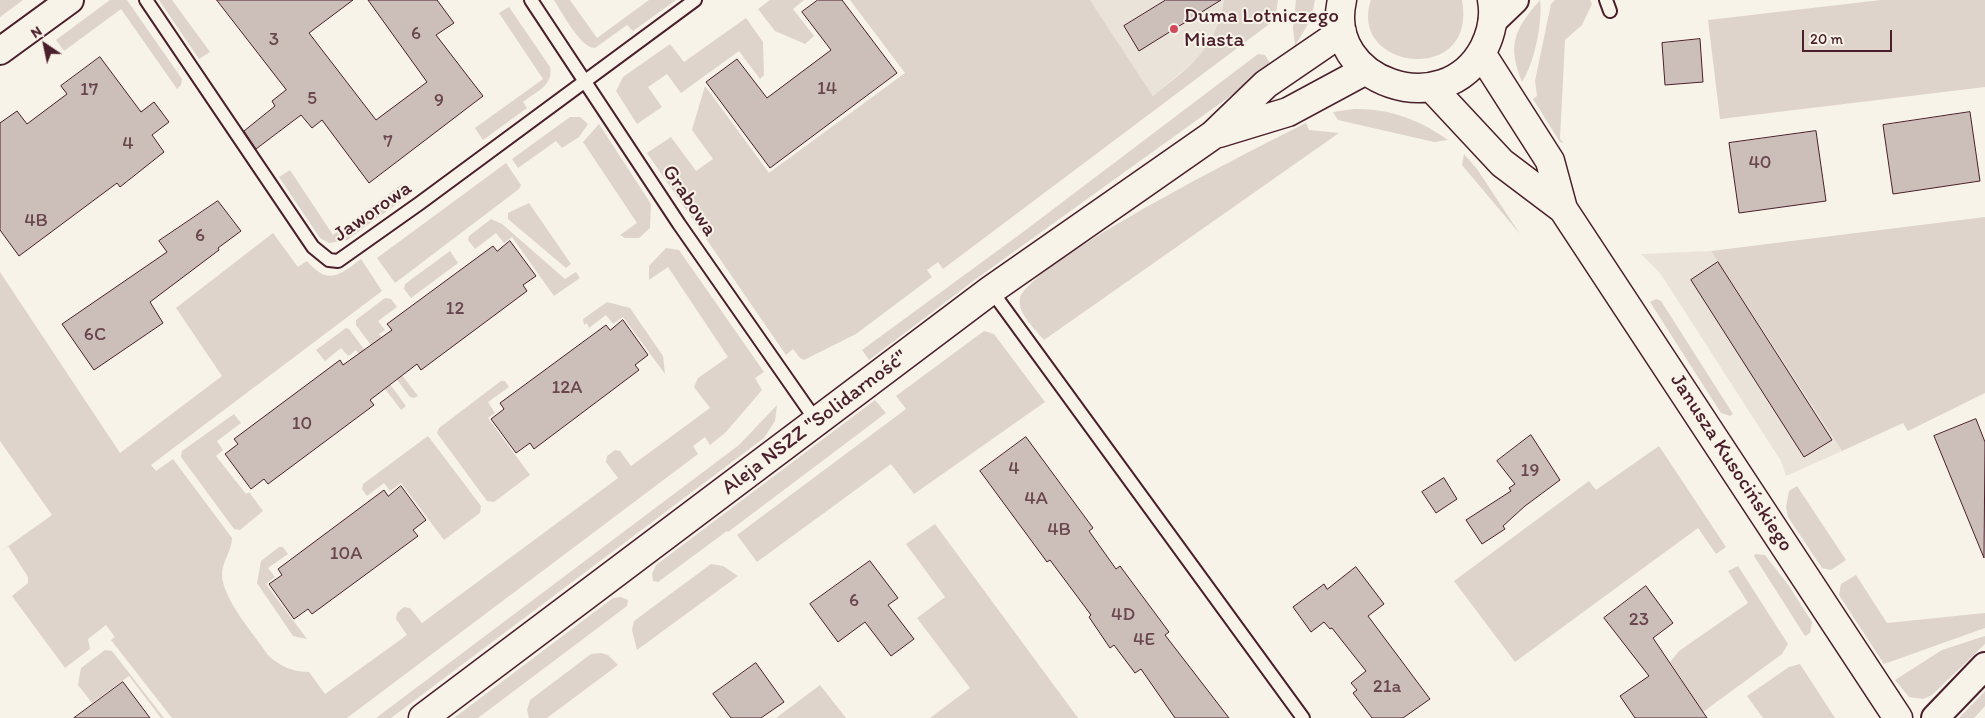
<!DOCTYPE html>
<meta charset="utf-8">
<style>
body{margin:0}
#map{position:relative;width:1985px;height:718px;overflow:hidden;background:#f7f3e8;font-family:Itim,sans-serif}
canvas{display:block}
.north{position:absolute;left:20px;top:20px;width:50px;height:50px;-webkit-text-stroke:4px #f7f3e8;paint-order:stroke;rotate:326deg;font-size:14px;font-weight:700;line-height:20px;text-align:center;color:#4a1f2b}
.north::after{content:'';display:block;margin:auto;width:18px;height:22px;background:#4a1f2b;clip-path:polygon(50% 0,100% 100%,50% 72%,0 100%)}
.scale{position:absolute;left:1802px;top:30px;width:90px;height:22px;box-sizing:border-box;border:2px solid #4a1f2b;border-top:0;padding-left:6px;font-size:15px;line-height:18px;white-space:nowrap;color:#4a1f2b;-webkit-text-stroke:4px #f7f3e8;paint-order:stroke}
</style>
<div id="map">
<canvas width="1985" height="718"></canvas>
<div class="north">N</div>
<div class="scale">20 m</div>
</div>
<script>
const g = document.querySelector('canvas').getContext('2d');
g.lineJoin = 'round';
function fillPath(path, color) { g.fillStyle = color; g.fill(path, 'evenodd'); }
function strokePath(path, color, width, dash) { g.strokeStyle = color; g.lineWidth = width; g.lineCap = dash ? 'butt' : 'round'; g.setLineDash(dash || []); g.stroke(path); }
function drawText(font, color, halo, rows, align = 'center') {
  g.font = font + ' Itim,sans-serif'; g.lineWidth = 4; g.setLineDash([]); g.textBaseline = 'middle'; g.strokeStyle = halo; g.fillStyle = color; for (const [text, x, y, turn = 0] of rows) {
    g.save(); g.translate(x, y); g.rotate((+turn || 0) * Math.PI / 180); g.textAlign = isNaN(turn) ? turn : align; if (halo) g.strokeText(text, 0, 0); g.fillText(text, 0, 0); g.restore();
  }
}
const built = new Path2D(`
 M 1090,0 L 1224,0 L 1221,22 L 1204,53 L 1153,96 Z
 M 1711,251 L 1842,451 L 1786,476 L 1781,461 L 1660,273 L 1641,254 Z`);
const green = new Path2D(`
 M 0,0 L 23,0 L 0,17 Z
 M 110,0 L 127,0 L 182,79 L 181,85 L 177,89 L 121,9 L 64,51 L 56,40 Z
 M 159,0 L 172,0 L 210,52 L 199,59 Z
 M 554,0 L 570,0 L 597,38 L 649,0 L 676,0 L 633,31 L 627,25 L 595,48 C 580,48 562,12 554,0 Z
 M 770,0 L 804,0 L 793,9 L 814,36 L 805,44 L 775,31 L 758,9 Z
 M 850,0 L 1090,0 L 1153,96 C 1190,66 1216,50 1224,0 L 1278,0 L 1275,19 L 1272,22 L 943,269 L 938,262 L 927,270 L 932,277 L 856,334 L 804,360 L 800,358 L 793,349 L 786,355 L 647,153 L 671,137 L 696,171 L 713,159 L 692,130 L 705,86 L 769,173 L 905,73 Z
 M 1296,0 L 1315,0 L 1311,19 L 1295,46 L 1293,28 Z
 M 1371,0 L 1462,0 C 1478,87 1347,70 1371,0 Z
 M 1540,0 C 1543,22 1534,64 1522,82 C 1507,45 1514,30 1540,0 Z
 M 1555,0 L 1590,0 L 1592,4 L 1582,25 L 1565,40 L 1560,139 L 1564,143 L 1560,142 L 1533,99 L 1537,96 L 1535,81 L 1551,4 Z
 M 1881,0 L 1985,0 L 1985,87 L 1720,119 L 1708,20 Z
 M 509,7 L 550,67 C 554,85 536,92 523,102 L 527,108 L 483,140 L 475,128 L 543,79 L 499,13 Z
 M 746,18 L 763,42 L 764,75 L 760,79 L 739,51 L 681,93 L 667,74 L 648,87 L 662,107 L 637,124 L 616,91 L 623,77 L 670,44 L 684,62 Z
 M 1258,54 L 1265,55 L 1272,66 L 976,279 L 869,360 L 862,350 L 1023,232 Z
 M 1354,109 C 1389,108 1420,120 1448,140 L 1434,142 L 1338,120 L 1333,112 Z
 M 570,117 L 580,117 L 588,124 L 579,137 L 562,148 L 556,141 L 518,168 L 512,159 Z
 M 1306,123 L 1309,130 L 1339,133 L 1044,340 C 1036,330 1017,313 1020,299 C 1029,262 1262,145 1306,123 Z
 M 599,124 L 651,204 L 650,228 L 639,238 L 625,238 L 620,235 L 637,223 L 583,142 Z
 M 1464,154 L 1477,169 L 1520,234 L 1462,165 Z
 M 506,163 L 521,185 L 519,189 L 395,283 L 377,258 Z
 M 290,170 L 333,235 L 402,184 L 409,195 L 347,240 L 329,243 L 320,238 L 279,177 Z
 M 529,203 L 571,264 L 566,268 L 508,219 L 508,213 Z
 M 1985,217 L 1985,393 L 1908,431 L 1903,423 L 1842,451 L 1711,251 Z
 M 491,219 L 502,224 L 565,279 L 576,272 L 580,278 L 554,296 L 512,237 L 504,243 L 496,233 L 475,249 L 468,240 L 469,236 Z
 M 273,233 L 298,267 L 307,261 C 328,286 340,275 361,259 L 382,291 L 151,465 L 156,471 L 173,459 L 232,538 C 232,551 222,561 222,575 C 223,600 254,634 268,655 C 279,666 293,672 309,672 L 325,694 L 407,635 L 396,619 L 397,613 L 404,607 L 410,608 L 422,623 L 618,478 L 606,462 L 607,456 L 615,450 L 620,451 L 631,466 L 710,408 L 694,387 L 698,378 L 728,357 L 668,267 L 649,280 L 649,266 L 666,248 L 679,250 L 764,372 L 755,378 L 762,390 L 726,432 L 710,445 L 705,437 L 693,446 L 698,454 L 347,718 L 172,718 L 111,640 L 115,637 L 106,625 L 88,639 L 90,649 L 65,668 L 12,596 L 28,583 L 28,577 L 8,546 L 0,552 L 52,515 L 0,441 L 0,272 L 120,453 L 222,376 L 176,308 Z
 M 450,251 L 458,263 L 411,298 L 404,289 L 405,284 Z
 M 385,298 L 391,299 L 397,307 L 378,321 L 385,330 L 379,334 L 384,341 L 379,345 L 418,396 L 414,398 L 410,397 L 356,325 L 356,320 Z
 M 1656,299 L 1661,301 L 1733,414 L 1730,416 L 1721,413 L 1650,302 Z
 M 607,302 L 630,308 L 663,356 L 665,374 L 623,317 L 613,324 L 606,315 L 589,328 L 587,323 L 584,325 L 583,319 Z
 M 346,328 L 349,329 L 406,406 L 401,410 L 356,350 L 348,356 L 341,348 L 325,361 L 316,350 Z
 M 984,331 L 994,334 L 1045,402 L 914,494 L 891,464 L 757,562 L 737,535 L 906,409 L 896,396 Z
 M 501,381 L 505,381 L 509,387 L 488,402 L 495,413 L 488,418 L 530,475 L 494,502 L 487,501 L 437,433 L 439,428 Z
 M 875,400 L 886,413 L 728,532 L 727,531 L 658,582 L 653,581 L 652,574 L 656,565 Z
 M 777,405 L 775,421 L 764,438 L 391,718 L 376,718 L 739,445 Z
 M 234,414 L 241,423 L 217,441 L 223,450 L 216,456 L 246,494 L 249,492 L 263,511 L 240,530 L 234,529 L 181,457 L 182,451 Z
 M 428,436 L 481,506 L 480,513 L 444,540 L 401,483 L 390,491 L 384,483 L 367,496 L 362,489 L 363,484 Z
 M 1659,446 L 1726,547 L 1716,554 L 1698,528 L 1515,662 L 1454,581 L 1589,481 L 1596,490 Z
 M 1797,486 L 1846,560 L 1831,570 L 1822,568 L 1788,517 L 1786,507 L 1789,491 Z
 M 935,524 L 1078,718 L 930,718 L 970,688 L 917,618 L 945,597 L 906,544 Z
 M 279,547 L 283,547 L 288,554 L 268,568 L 275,577 L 266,584 L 307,639 L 293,636 L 257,583 L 261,561 Z
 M 1755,554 L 1765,555 L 1789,586 L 1812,622 L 1810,633 L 1805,636 L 1754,556 Z
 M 711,564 L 723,566 L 738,576 L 637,650 L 632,630 L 634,621 Z
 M 1738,566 L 1788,644 L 1782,654 L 1703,712 L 1670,662 L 1679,651 L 1748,603 L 1728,571 Z
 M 1856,575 L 1887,623 L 1985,613 L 1985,628 L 1884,664 L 1839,595 L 1841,584 Z
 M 621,597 L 628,600 L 627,606 L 478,718 L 454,718 L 613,598 Z
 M 1985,636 L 1985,644 L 1932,695 L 1923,699 L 1909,697 L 1895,680 L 1942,650 Z
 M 105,650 L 112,651 L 164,718 L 161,718 L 129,676 L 92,703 L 78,685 L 81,668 Z
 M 601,653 L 608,655 L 618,665 L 547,718 L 529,718 L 527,710 L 530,700 L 591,654 Z
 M 1800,664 L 1835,718 L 1763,718 L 1747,696 L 1789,667 Z
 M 820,685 L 846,718 L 776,718 Z
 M 1985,691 L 1985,706 L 1974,718 L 1959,718 Z`);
const building = new Path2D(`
 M 217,0 L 353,0 L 309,33 L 376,120 L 427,82 L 368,0 L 437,0 L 454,23 L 436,35 L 483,96 L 369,183 L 322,120 L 312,128 L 301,115 L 256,149 L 244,131 L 275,106 L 272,101 L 286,90 Z
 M 818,0 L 842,0 L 897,73 L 770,168 L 706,82 L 737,59 L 767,98 L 831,50 L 802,12 Z
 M 1166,0 L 1221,0 L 1139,51 L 1124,26 Z
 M 1700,39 L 1703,82 L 1665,85 L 1662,43 Z
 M 100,57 L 141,112 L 154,102 L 169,122 L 152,135 L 164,152 L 120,187 L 117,183 L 19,256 L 0,230 L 0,123 L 17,111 L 27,124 L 67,94 L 61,86 Z
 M 1970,112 L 1980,181 L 1893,194 L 1883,125 Z
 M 1816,131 L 1826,201 L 1739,213 L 1729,143 Z
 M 218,201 L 241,231 L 218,248 L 219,250 L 150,302 L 163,323 L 94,370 L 62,324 L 167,252 L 159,241 Z
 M 510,241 L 536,276 L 523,285 L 527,291 L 421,370 L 417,364 L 370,400 L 374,405 L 268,484 L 264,479 L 251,489 L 225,454 L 238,444 L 234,439 L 340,360 L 343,365 L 392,330 L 387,324 L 493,246 L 497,251 Z
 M 1718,262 L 1832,440 L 1804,457 L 1691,280 Z
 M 623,320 L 648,355 L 635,365 L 639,370 L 534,449 L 530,443 L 516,453 L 491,419 L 504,409 L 500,403 L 606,325 L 610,330 Z
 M 1976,419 L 1985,442 L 1984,558 L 1934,436 Z
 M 1531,435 L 1560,480 L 1525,506 L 1503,526 L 1505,529 L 1482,544 L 1466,520 L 1511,491 L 1509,488 L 1515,484 L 1497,461 Z
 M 1026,437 L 1093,528 L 1089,531 L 1116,569 L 1120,566 L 1169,632 L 1165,635 L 1229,718 L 1175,718 L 1141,669 L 1135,673 L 1114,645 L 1110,648 L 1089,617 L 1091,615 L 1050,560 L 1047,562 L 980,471 Z
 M 1444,478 L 1457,499 L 1436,513 L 1422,492 Z
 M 401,486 L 426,520 L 413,530 L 418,536 L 312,614 L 308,609 L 294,619 L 269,584 L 282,575 L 278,569 L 384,490 L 388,496 Z
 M 870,561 L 898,598 L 888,605 L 914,639 L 891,656 L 865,622 L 838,642 L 810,604 Z
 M 1356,567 L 1384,604 L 1368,616 L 1430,699 L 1403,718 L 1372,718 L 1353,693 L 1357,690 L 1351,683 L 1366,671 L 1332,628 L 1330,629 L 1324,622 L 1311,632 L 1293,607 L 1324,584 L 1327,589 Z
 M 1646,586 L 1673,623 L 1653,638 L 1707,718 L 1635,718 L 1620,696 L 1649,676 L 1604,618 Z
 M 756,663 L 784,702 L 761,718 L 731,718 L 713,694 Z
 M 123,682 L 150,718 L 74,718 Z`);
const lane = new Path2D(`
 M 146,0 L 313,247 L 329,260 L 338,261 L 420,203 L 695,0
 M 531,0 L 679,224 L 817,422
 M 1606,0 L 1610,11
 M 991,290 L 1303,718`);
const street = new Path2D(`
 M 1492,22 L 1515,0
 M 0,51 L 70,0
 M 1935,718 L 1985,666`);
const secondary = new Path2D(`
 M 1342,0 C 1323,82 1444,124 1484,48 C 1491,34 1495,16 1492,0
 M 1481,53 L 1550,161 L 1563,209 L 1898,718
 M 1432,88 L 1502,163 L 1563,209
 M 1219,133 L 1288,112 L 1366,70
 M 423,718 L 991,290 L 1213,135 L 1266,84 L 1342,32`);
const markers = [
 [1174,29,5,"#d1495b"]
];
const numberNames = [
 ["6",416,34],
 ["3",274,40],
 ["14",827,89],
 ["17",89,90],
 ["5",312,99],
 ["9",439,101],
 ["7",388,142],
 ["4",128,144],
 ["40",1760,163],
 ["4B",36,221],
 ["6",200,236],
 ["12",455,309],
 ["6C",95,335],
 ["12A",567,388],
 ["10",302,424],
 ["4",1014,469],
 ["19",1530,471],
 ["4A",1036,499],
 ["4B",1059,530],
 ["10A",346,554],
 ["6",854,601],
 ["4D",1123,615],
 ["23",1639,620],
 ["4E",1144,640],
 ["21a",1387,687]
];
const poiNames = [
 ["Duma Lotniczego",1184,17],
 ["Miasta",1184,41]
];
const streetNames = [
 ["Grabowa",689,201,56],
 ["Jaworowa",373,212,-35],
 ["Aleja NSZZ \"Solidarność\"",815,423,-37],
 ["Janusza Kusocińskiego",1731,463,57]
];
fillPath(built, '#eae3da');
fillPath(green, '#ded4cc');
fillPath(building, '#ccbfb9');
strokePath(building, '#4a1f2b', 1);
strokePath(lane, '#4a1f2b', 16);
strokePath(street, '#4a1f2b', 30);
strokePath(secondary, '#4a1f2b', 31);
strokePath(lane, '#f7f3e8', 12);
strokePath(street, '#f7f3e8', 26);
strokePath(secondary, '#f7f3e8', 28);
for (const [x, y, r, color] of markers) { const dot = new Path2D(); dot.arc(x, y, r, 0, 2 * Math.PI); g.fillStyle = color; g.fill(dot); strokePath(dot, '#f7f3e8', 2); }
drawText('19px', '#6a474e', null, numberNames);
drawText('21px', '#4a1f2b', '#f7f3e8', poiNames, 'left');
drawText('21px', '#4a1f2b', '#f7f3e8', streetNames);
</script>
